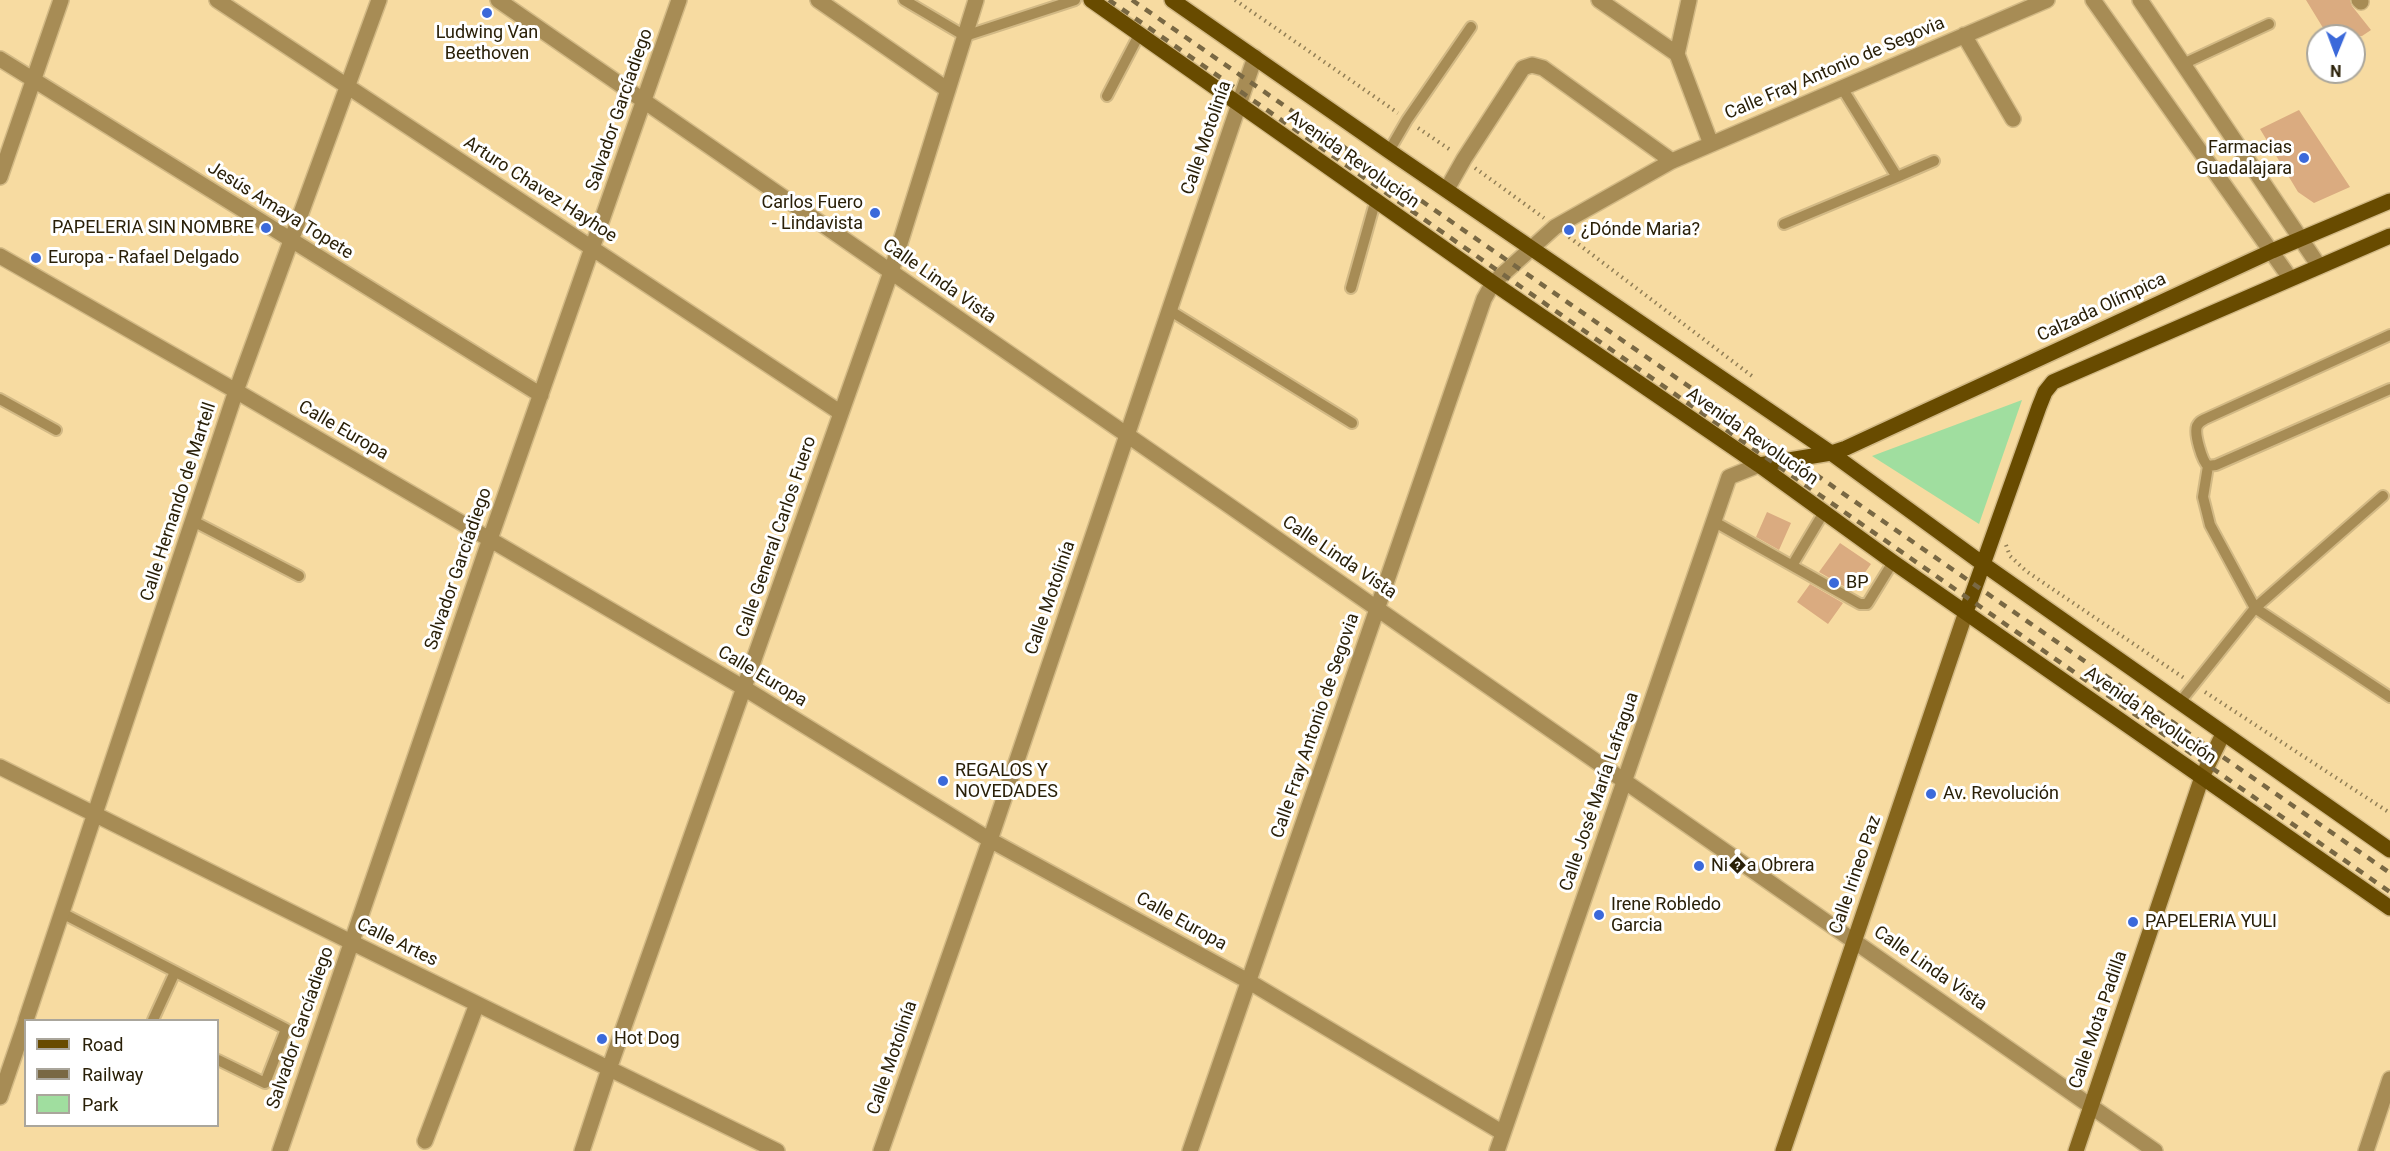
<!DOCTYPE html>
<meta charset="utf-8">
<style>
body{margin:0}
#map{position:relative;width:2390px;height:1151px;overflow:hidden;background:#f7dba1;font-family:Roboto,sans-serif}
canvas{display:block}
.legend{position:absolute;left:24px;top:1019px;width:195px;height:108px;box-sizing:border-box;background:#fff;border:2px solid #aaa69c;margin:0;padding:8px 10px;list-style:none;font-size:18px;color:#2a2008}
.legend li{display:flex;align-items:center;gap:12px;height:30px}
.legend b{width:30px;border:2px solid #aaa69c}
.north{position:absolute;left:2306px;top:24px;width:60px;height:60px;box-sizing:border-box;background:#fff;border:2px solid #aaa69c;border-radius:50%;rotate:181deg;font-size:16px;font-weight:700;line-height:24px;text-align:center;color:#2a2008}
.north::after{content:'';display:block;margin:auto;width:21px;height:27px;background:#3b69da;clip-path:polygon(50% 0,100% 100%,50% 72%,0 100%)}
</style>
<div id="map">
<canvas width="2390" height="1151"></canvas>
<ul class="legend">
<li><b style="height:8px;background:#684b00"></b>Road</li>
<li><b style="height:8px;background:#796843"></b>Railway</li>
<li><b style="height:16px;background:#a0de9f"></b>Park</li>
</ul>
<div class="north">N</div>
</div>
<script>
const g = document.querySelector('canvas').getContext('2d');
g.lineJoin = 'round';
function fillPath(path, color) { g.fillStyle = color; g.fill(path, 'evenodd'); }
function strokePath(path, color, width, dash) { g.strokeStyle = color; g.lineWidth = width; g.lineCap = dash ? 'butt' : 'round'; g.setLineDash(dash || []); g.stroke(path); }
function drawText(font, color, halo, rows, align = 'center') {
  g.font = font + ' Roboto,sans-serif'; g.lineWidth = 6; g.setLineDash([]); g.textBaseline = 'middle'; g.strokeStyle = halo; g.fillStyle = color; for (const [text, x, y, turn = 0] of rows) {
    g.save(); g.translate(x, y); g.rotate((+turn || 0) * Math.PI / 180); g.textAlign = isNaN(turn) ? turn : align; if (halo) g.strokeText(text, 0, 0); g.fillText(text, 0, 0); g.restore();
  }
}
const green = new Path2D(`
 M 2022,400 L 1979,524 L 1872,456 Z`);
const building = new Path2D(`
 M 2306,0 L 2350,0 L 2352,6 L 2371,30 L 2362,36 L 2328,36 Z
 M 2299,110 L 2350,187 L 2314,203 L 2298,192 L 2260,129 Z
 M 1767,512 L 1791,523 L 1779,550 L 1756,537 Z
 M 1840,543 L 1871,564 L 1852,591 L 1819,572 Z
 M 1810,584 L 1843,603 L 1828,624 L 1797,602 Z`);
const path = new Path2D(`
 M 1235,0 L 1398,113
 M 1418,128 L 1452,151
 M 1475,168 L 1544,218
 M 1569,237 L 1752,376
 M 2006,545 L 2010,556 L 2026,571 L 2184,678
 M 2205,692 L 2390,813`);
const lane = new Path2D(`
 M 904,0 L 965,36 L 1075,0
 M 2183,64 L 2269,24
 M 1107,96 L 1140,33
 M 1389,151 L 1407,120 L 1471,27
 M 1897,177 L 1934,161
 M 1784,224 L 1897,177 L 1842,88
 M 1351,288 L 1376,199
 M 1169,310 L 1352,423
 M 2390,335 L 2205,419 C 2201,421 2199,422 2197,426 C 2194,434 2202,461 2208,466 L 2203,497 L 2210,525 L 2255,608 L 2390,697
 M 0,399 L 56,430
 M 2208,466 L 2216,465 L 2390,389
 M 193,521 L 299,576
 M 1713,521 L 1860,604 L 1867,604 L 1869,601 L 1893,562
 M 1793,564 L 1824,512
 M 2180,702 L 2255,608 L 2383,496
 M 62,913 L 286,1029 L 265,1083 L 218,1060
 M 153,1020 L 175,972`);
const street = new Path2D(`
 M 217,0 L 841,413
 M 498,0 C 1052,381 1604,766 2155,1151
 M 818,0 L 948,90
 M 1599,0 L 1677,54
 M 1689,0 L 1677,54 L 1711,144
 M 2093,0 L 2290,278
 M 2140,0 L 2319,266
 M 2359,0 L 2361,2
 M 1964,35 L 2013,119
 M 0,59 L 541,395
 M 0,177 L 61,0
 M 1447,189 L 1464,159 L 1523,68 L 1532,65 L 1543,68 L 1672,161
 M 0,256 L 236,391 L 744,688 L 990,840 L 1248,981 L 1503,1133
 M 0,767 L 351,942 L 777,1151
 M 26,1020 L 236,391 L 379,0
 M 0,1097 L 26,1021
 M 425,1141 L 477,1004
 M 280,1151 L 490,539 L 679,0
 M 582,1151 L 609,1069 L 891,272 L 976,0
 M 881,1151 L 990,840 L 1255,57
 M 1190,1151 L 1484,299 L 1493,283 L 1555,227 L 1672,161 L 2047,0
 M 1497,1151 L 1729,477 L 1759,465
 M 2366,1151 L 2390,1079`);
const secondary = new Path2D(`
 M 1783,1151 L 1966,612
 M 2076,1151 L 2202,777 L 2223,734`);
const primary = new Path2D(`
 M 1091,0 L 1493,283 L 1759,465 L 1893,562 L 2390,908
 M 1172,0 L 1389,151 L 1831,453 L 1983,564 L 2390,850
 M 1759,465 L 1831,453 L 1846,448 L 2272,251 L 2390,201
 M 1966,612 L 2039,407 L 2045,392 L 2053,382 L 2390,236`);
const rail = new Path2D(`
 M 1109,0 L 2390,892
 M 1132,0 L 2390,873`);
const markers = [
 [487,13,6,"#3b69da"],
 [2304,158,6,"#3b69da"],
 [875,213,6,"#3b69da"],
 [266,228,6,"#3b69da"],
 [1569,230,6,"#3b69da"],
 [36,258,6,"#3b69da"],
 [1834,583,6,"#3b69da"],
 [943,781,6,"#3b69da"],
 [1931,794,6,"#3b69da"],
 [1699,866,6,"#3b69da"],
 [1599,915,6,"#3b69da"],
 [2133,922,6,"#3b69da"],
 [602,1039,6,"#3b69da"]
];
const poiNames = [
 ["Ludwing Van",487,33,"center"],
 ["Beethoven",487,54,"center"],
 ["Farmacias",2292,148,"right"],
 ["Guadalajara",2292,169,"right"],
 ["Carlos Fuero",863,203,"right"],
 ["- Lindavista",863,224,"right"],
 ["PAPELERIA SIN NOMBRE",254,228,"right"],
 ["¿Dónde Maria?",1581,230],
 ["Europa - Rafael Delgado",48,258],
 ["BP",1846,583],
 ["REGALOS Y",955,771],
 ["NOVEDADES",955,792],
 ["Av. Revolución",1943,794],
 ["Ni�a Obrera",1711,866],
 ["Irene Robledo",1611,905],
 ["Garcia",1611,926],
 ["PAPELERIA YULI",2145,922],
 ["Hot Dog",614,1039]
];
const streetNames = [
 ["Calle Fray Antonio de Segovia",1835,69,-23],
 ["Salvador Garcíadiego",620,110,-71],
 ["Calle Motolinía",1207,138,-71],
 ["Avenida Revolución",1353,160,35],
 ["Arturo Chavez Hayhoe",540,190,33],
 ["Jesús Amaya Topete",280,211,32],
 ["Calle Linda Vista",939,282,35],
 ["Calzada Olímpica",2102,308,-25],
 ["Calle Europa",343,431,30],
 ["Avenida Revolución",1752,437,35],
 ["Calle Hernando de Martell",179,502,-72],
 ["Calle General Carlos Fuero",777,537,-71],
 ["Calle Linda Vista",1339,558,34],
 ["Salvador Garcíadiego",459,569,-71],
 ["Calle Motolinía",1051,598,-71],
 ["Calle Europa",762,677,31],
 ["Avenida Revolución",2150,716,35],
 ["Calle Fray Antonio de Segovia",1316,726,-71],
 ["Calle José María Lafragua",1600,792,-71],
 ["Calle Irineo Paz",1856,875,-71],
 ["Calle Europa",1181,922,29],
 ["Calle Artes",397,943,26],
 ["Calle Linda Vista",1930,969,35],
 ["Calle Mota Padilla",2099,1020,-71],
 ["Salvador Garcíadiego",301,1028,-71],
 ["Calle Motolinía",893,1058,-71]
];
fillPath(green, '#a0de9f');
fillPath(building, '#daab80');
strokePath(lane, '#d2b985', 14);
strokePath(street, '#d2b985', 18);
strokePath(secondary, '#d2b985', 18);
strokePath(primary, '#d2b985', 18);
strokePath(path, '#927f56', 4, [1.5, 4.5]);
strokePath(lane, '#a78c55', 10);
strokePath(street, '#a78c55', 15);
strokePath(secondary, '#85651c', 15);
strokePath(primary, '#684b00', 15);
strokePath(rail, '#796843', 4.5, [8, 8]);
for (const [x, y, r, color] of markers) { const dot = new Path2D(); dot.arc(x, y, r, 0, 2 * Math.PI); g.fillStyle = color; g.fill(dot); strokePath(dot, '#fff', 2); }
drawText('18px', '#2a2008', '#fff', poiNames, 'left');
drawText('18px', '#2a2008', '#fff', streetNames);
</script>
